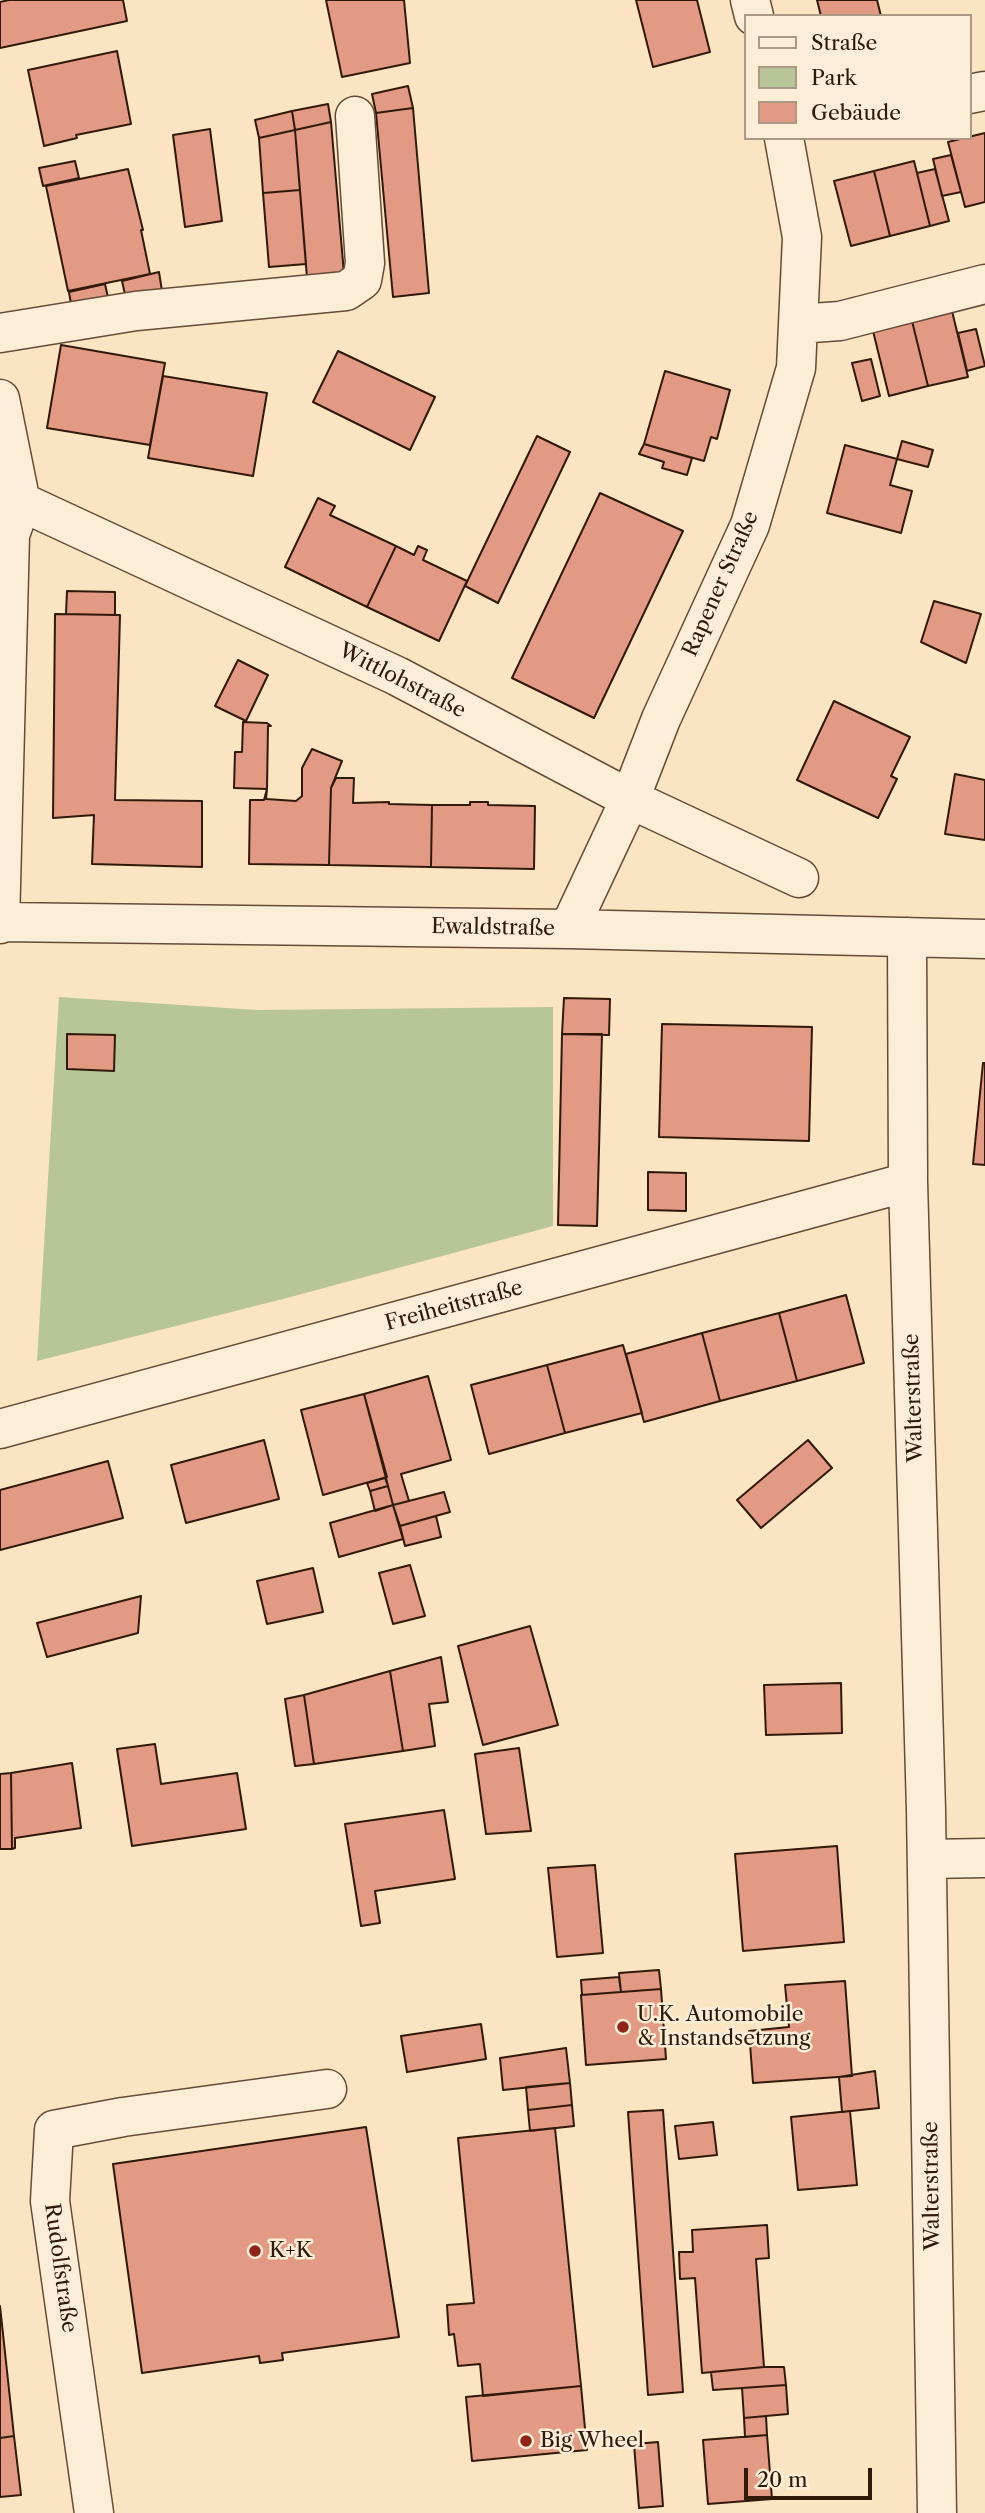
<!DOCTYPE html>
<meta charset="utf-8">
<style>
body{margin:0}
#map{position:relative;width:985px;height:2513px;overflow:hidden;background:#fbe4c1;font-family:"Libre Caslon Text",serif}
canvas{display:block}
.legend{position:absolute;left:744px;top:14px;width:228px;height:126px;box-sizing:border-box;background:#fcedd7;border:2px solid #ab9885;margin:0;padding:9px 12px;list-style:none;font-size:21px;color:#31190a}
.legend li{display:flex;align-items:center;gap:14px;height:35px}
.legend b{width:35px;border:2px solid #ab9885}
.scale{position:absolute;left:744px;top:2468px;width:128px;height:32px;box-sizing:border-box;border:4px solid #31190a;border-top:0;padding-left:9px;font-size:21px;line-height:24px;white-space:nowrap;color:#31190a;-webkit-text-stroke:5px #fcedd7;paint-order:stroke}
</style>
<div id="map">
<canvas width="985" height="2513"></canvas>
<ul class="legend">
<li><b style="height:9px;background:#fcedd7"></b>Straße</li>
<li><b style="height:19px;background:#b8c598"></b>Park</li>
<li><b style="height:19px;background:#e39a85"></b>Gebäude</li>
</ul>
<div class="scale">20 m</div>
</div>
<script>
const g = document.querySelector('canvas').getContext('2d');
g.lineJoin = 'round';
function fillPath(path, color) { g.fillStyle = color; g.fill(path, 'evenodd'); }
function strokePath(path, color, width, dash) { g.strokeStyle = color; g.lineWidth = width; g.lineCap = dash ? 'butt' : 'round'; g.setLineDash(dash || []); g.stroke(path); }
function drawText(font, color, halo, rows, align = 'center') {
  g.font = font + ' "Libre Caslon Text",serif'; g.lineWidth = 5; g.setLineDash([]); g.textBaseline = 'middle'; g.strokeStyle = halo; g.fillStyle = color; for (const [text, x, y, turn = 0] of rows) {
    g.save(); g.translate(x, y); g.rotate((+turn || 0) * Math.PI / 180); g.textAlign = isNaN(turn) ? turn : align; if (halo) g.strokeText(text, 0, 0); g.fillText(text, 0, 0); g.restore();
  }
}
const green = new Path2D(`
 M 59,997 L 258,1010 L 553,1007 L 553,1226 L 287,1298 L 37,1361 Z`);
const building = new Path2D(`
 M 9,0 L 123,0 L 127,21 L 0,48 L 0,2 Z
 M 326,0 L 404,0 L 410,63 L 342,77 Z
 M 636,0 L 697,0 L 710,52 L 653,67 Z
 M 817,0 L 877,0 L 881,16 L 821,16 Z
 M 117,51 L 131,124 L 76,135 L 77,138 L 44,146 L 28,70 Z
 M 408,86 L 413,108 L 376,113 L 372,94 Z
 M 328,104 L 331,122 L 295,130 L 292,111 Z
 M 413,108 L 429,293 L 393,297 L 376,113 Z
 M 292,111 L 295,130 L 259,138 L 255,120 Z
 M 331,122 L 344,274 L 307,278 L 295,130 Z
 M 210,129 L 222,221 L 185,227 L 173,135 Z
 M 295,130 L 300,190 L 263,193 L 259,138 Z
 M 985,133 L 985,202 L 965,207 L 948,142 Z
 M 951,155 L 961,192 L 942,196 L 933,159 Z
 M 75,161 L 79,178 L 43,186 L 39,168 Z
 M 914,161 L 930,226 L 890,236 L 874,171 Z
 M 128,169 L 143,230 L 141,230 L 150,274 L 68,291 L 46,186 Z
 M 935,169 L 949,221 L 930,226 L 917,173 Z
 M 874,171 L 890,236 L 851,246 L 834,181 Z
 M 300,190 L 306,264 L 269,267 L 263,193 Z
 M 159,272 L 162,291 L 126,299 L 122,281 Z
 M 105,284 L 109,302 L 72,310 L 69,292 Z
 M 952,311 L 968,377 L 928,386 L 912,321 Z
 M 912,321 L 928,386 L 889,396 L 873,331 Z
 M 976,329 L 985,366 L 967,371 L 958,333 Z
 M 61,345 L 165,363 L 150,445 L 47,428 Z
 M 338,351 L 435,397 L 410,450 L 313,402 Z
 M 871,359 L 880,396 L 862,401 L 852,363 Z
 M 665,371 L 730,390 L 717,439 L 711,437 L 704,461 L 644,444 Z
 M 163,376 L 267,393 L 253,476 L 148,458 Z
 M 537,436 L 570,452 L 498,603 L 465,586 Z
 M 902,441 L 933,450 L 928,467 L 897,459 Z
 M 644,444 L 692,458 L 687,475 L 662,468 L 664,462 L 639,454 Z
 M 845,445 L 897,459 L 890,485 L 912,491 L 901,533 L 827,513 Z
 M 600,493 L 683,531 L 594,718 L 512,678 Z
 M 318,498 L 335,506 L 330,515 L 396,546 L 367,607 L 285,567 Z
 M 396,546 L 414,555 L 418,546 L 427,550 L 423,560 L 467,581 L 439,641 L 367,607 Z
 M 67,591 L 115,592 L 115,615 L 66,614 Z
 M 934,601 L 981,614 L 966,663 L 921,642 Z
 M 55,614 L 120,615 L 115,800 L 202,801 L 202,867 L 92,864 L 94,815 L 53,818 Z
 M 238,660 L 268,675 L 246,721 L 215,706 Z
 M 834,701 L 910,737 L 891,776 L 897,779 L 878,818 L 797,780 Z
 M 243,722 L 267,723 L 271,726 L 268,726 L 267,789 L 234,788 L 235,752 L 242,752 Z
 M 312,749 L 342,761 L 331,788 L 329,865 L 249,864 L 250,800 L 264,800 L 267,789 L 266,799 L 296,801 L 302,796 L 302,768 Z
 M 955,774 L 985,780 L 985,840 L 945,834 Z
 M 336,778 L 354,778 L 353,803 L 389,802 L 389,804 L 432,805 L 431,867 L 329,865 L 331,788 Z
 M 470,802 L 488,802 L 488,805 L 535,806 L 534,869 L 431,867 L 432,805 L 470,805 Z
 M 564,998 L 610,999 L 609,1035 L 562,1034 Z
 M 662,1024 L 812,1027 L 809,1141 L 659,1137 Z
 M 67,1034 L 115,1035 L 114,1071 L 67,1069 Z
 M 562,1034 L 602,1034 L 597,1226 L 558,1225 Z
 M 983,1063 L 985,1063 L 985,1165 L 973,1164 Z
 M 648,1172 L 686,1173 L 686,1211 L 648,1210 Z
 M 846,1295 L 864,1363 L 797,1381 L 779,1313 Z
 M 779,1313 L 797,1381 L 720,1401 L 702,1333 Z
 M 702,1333 L 720,1401 L 644,1422 L 626,1354 Z
 M 623,1345 L 642,1413 L 565,1433 L 547,1365 Z
 M 547,1365 L 565,1433 L 489,1454 L 471,1385 Z
 M 428,1376 L 451,1460 L 401,1474 L 409,1501 L 393,1505 L 364,1394 Z
 M 364,1394 L 387,1477 L 323,1495 L 301,1410 Z
 M 264,1440 L 279,1499 L 186,1523 L 171,1465 Z
 M 808,1440 L 832,1468 L 761,1528 L 737,1500 Z
 M 108,1461 L 123,1518 L 0,1550 L 0,1490 Z
 M 385,1478 L 388,1486 L 370,1491 L 367,1483 Z
 M 388,1486 L 393,1505 L 375,1511 L 370,1491 Z
 M 444,1492 L 450,1512 L 400,1526 L 393,1505 Z
 M 393,1505 L 403,1539 L 339,1557 L 330,1523 Z
 M 436,1516 L 441,1537 L 405,1546 L 400,1526 Z
 M 410,1565 L 425,1616 L 393,1624 L 379,1573 Z
 M 313,1568 L 323,1612 L 267,1624 L 257,1581 Z
 M 141,1596 L 138,1633 L 47,1657 L 37,1623 Z
 M 530,1626 L 558,1725 L 483,1745 L 458,1646 Z
 M 441,1657 L 448,1702 L 429,1704 L 435,1746 L 403,1751 L 390,1671 Z
 M 390,1671 L 403,1751 L 314,1764 L 304,1695 Z
 M 841,1683 L 842,1733 L 766,1735 L 764,1685 Z
 M 304,1695 L 314,1764 L 295,1766 L 285,1699 Z
 M 155,1744 L 161,1784 L 237,1773 L 246,1829 L 132,1846 L 117,1749 Z
 M 519,1748 L 531,1831 L 486,1834 L 475,1754 Z
 M 72,1763 L 81,1828 L 15,1838 L 15,1848 L 12,1849 L 11,1773 Z
 M 11,1773 L 12,1849 L 0,1849 L 0,1774 Z
 M 444,1810 L 455,1879 L 375,1891 L 380,1923 L 361,1926 L 345,1824 Z
 M 837,1846 L 844,1942 L 743,1951 L 735,1854 Z
 M 595,1865 L 603,1953 L 557,1957 L 548,1868 Z
 M 659,1970 L 661,1989 L 621,1992 L 619,1973 Z
 M 619,1977 L 621,1992 L 582,1995 L 581,1980 Z
 M 845,1981 L 852,2076 L 753,2083 L 749,2031 L 789,2027 L 785,1985 Z
 M 661,1989 L 666,2059 L 586,2065 L 581,1995 Z
 M 481,2024 L 486,2059 L 407,2072 L 401,2036 Z
 M 566,2048 L 570,2083 L 503,2090 L 500,2058 Z
 M 875,2071 L 879,2108 L 842,2112 L 839,2077 Z
 M 570,2083 L 572,2105 L 528,2110 L 526,2087 Z
 M 572,2105 L 574,2126 L 530,2131 L 528,2110 Z
 M 663,2110 L 683,2392 L 648,2395 L 628,2112 Z
 M 850,2111 L 857,2185 L 798,2190 L 791,2117 Z
 M 713,2122 L 717,2155 L 679,2159 L 675,2126 Z
 M 366,2127 L 399,2337 L 282,2353 L 283,2360 L 260,2363 L 259,2356 L 142,2373 L 113,2164 Z
 M 555,2128 L 581,2386 L 483,2396 L 480,2364 L 458,2366 L 454,2334 L 449,2335 L 447,2305 L 474,2303 L 458,2138 Z
 M 767,2225 L 769,2258 L 756,2259 L 764,2367 L 702,2373 L 695,2278 L 680,2279 L 679,2252 L 693,2252 L 692,2230 Z
 M 0,2306 L 14,2436 L 0,2438 Z
 M 764,2367 L 784,2367 L 786,2385 L 713,2390 L 711,2372 Z
 M 786,2385 L 788,2414 L 744,2418 L 742,2388 Z
 M 581,2386 L 587,2450 L 472,2461 L 466,2397 Z
 M 766,2416 L 767,2435 L 745,2437 L 744,2418 Z
 M 767,2435 L 772,2499 L 708,2504 L 703,2440 Z
 M 14,2436 L 21,2495 L 0,2497 L 0,2438 Z
 M 658,2442 L 663,2506 L 639,2508 L 634,2444 Z`);
const minor = new Path2D(`
 M 750,0 L 754,16
 M 969,94 L 985,91
 M 798,324 L 840,321 L 985,284
 M 0,333 L 136,311 L 346,291 L 362,280 L 365,263 L 355,116
 M 0,399 L 21,503 L 10,535 L 0,924
 M 0,492 L 397,676 L 630,799 L 799,878
 M 0,922 L 569,929 L 985,939
 M 569,929 L 630,799 L 661,719 L 750,525 L 796,368 L 802,237 L 784,138
 M 907,937 L 908,1182 L 926,1810 L 937,2513
 M 0,1429 L 908,1182
 M 927,1859 L 985,1858
 M 94,2513 L 50,2201 L 54,2130 L 123,2117 L 327,2089`);
const markers = [
 [623,2027,7,"#8f2418"],
 [255,2251,7,"#8f2418"],
 [526,2441,7,"#8f2418"]
];
const streetNames = [
 ["Rapener Straße",721,584,-66],
 ["Wittlohstraße",402,681,27],
 ["Ewaldstraße",493,928,1],
 ["Freiheitstraße",454,1306,-15],
 ["Walterstraße",914,1398,-92],
 ["Walterstraße",932,2186,-91],
 ["Rudolfstraße",60,2268,82]
];
const poiNames = [
 ["U.K. Automobile",637,2015],
 ["& Instandsetzung",637,2039],
 ["K+K",269,2251],
 ["Big Wheel",540,2441]
];
fillPath(green, '#b8c598');
fillPath(building, '#e39a85');
strokePath(building, '#31190a', 2);
strokePath(minor, '#644c38', 41);
strokePath(minor, '#fcedd7', 38);
for (const [x, y, r, color] of markers) { const dot = new Path2D(); dot.arc(x, y, r, 0, 2 * Math.PI); g.fillStyle = color; g.fill(dot); strokePath(dot, '#fcedd7', 2.5); }
drawText('21px', '#31190a', '#fcedd7', streetNames);
drawText('21px', '#31190a', '#fcedd7', poiNames, 'left');
</script>
